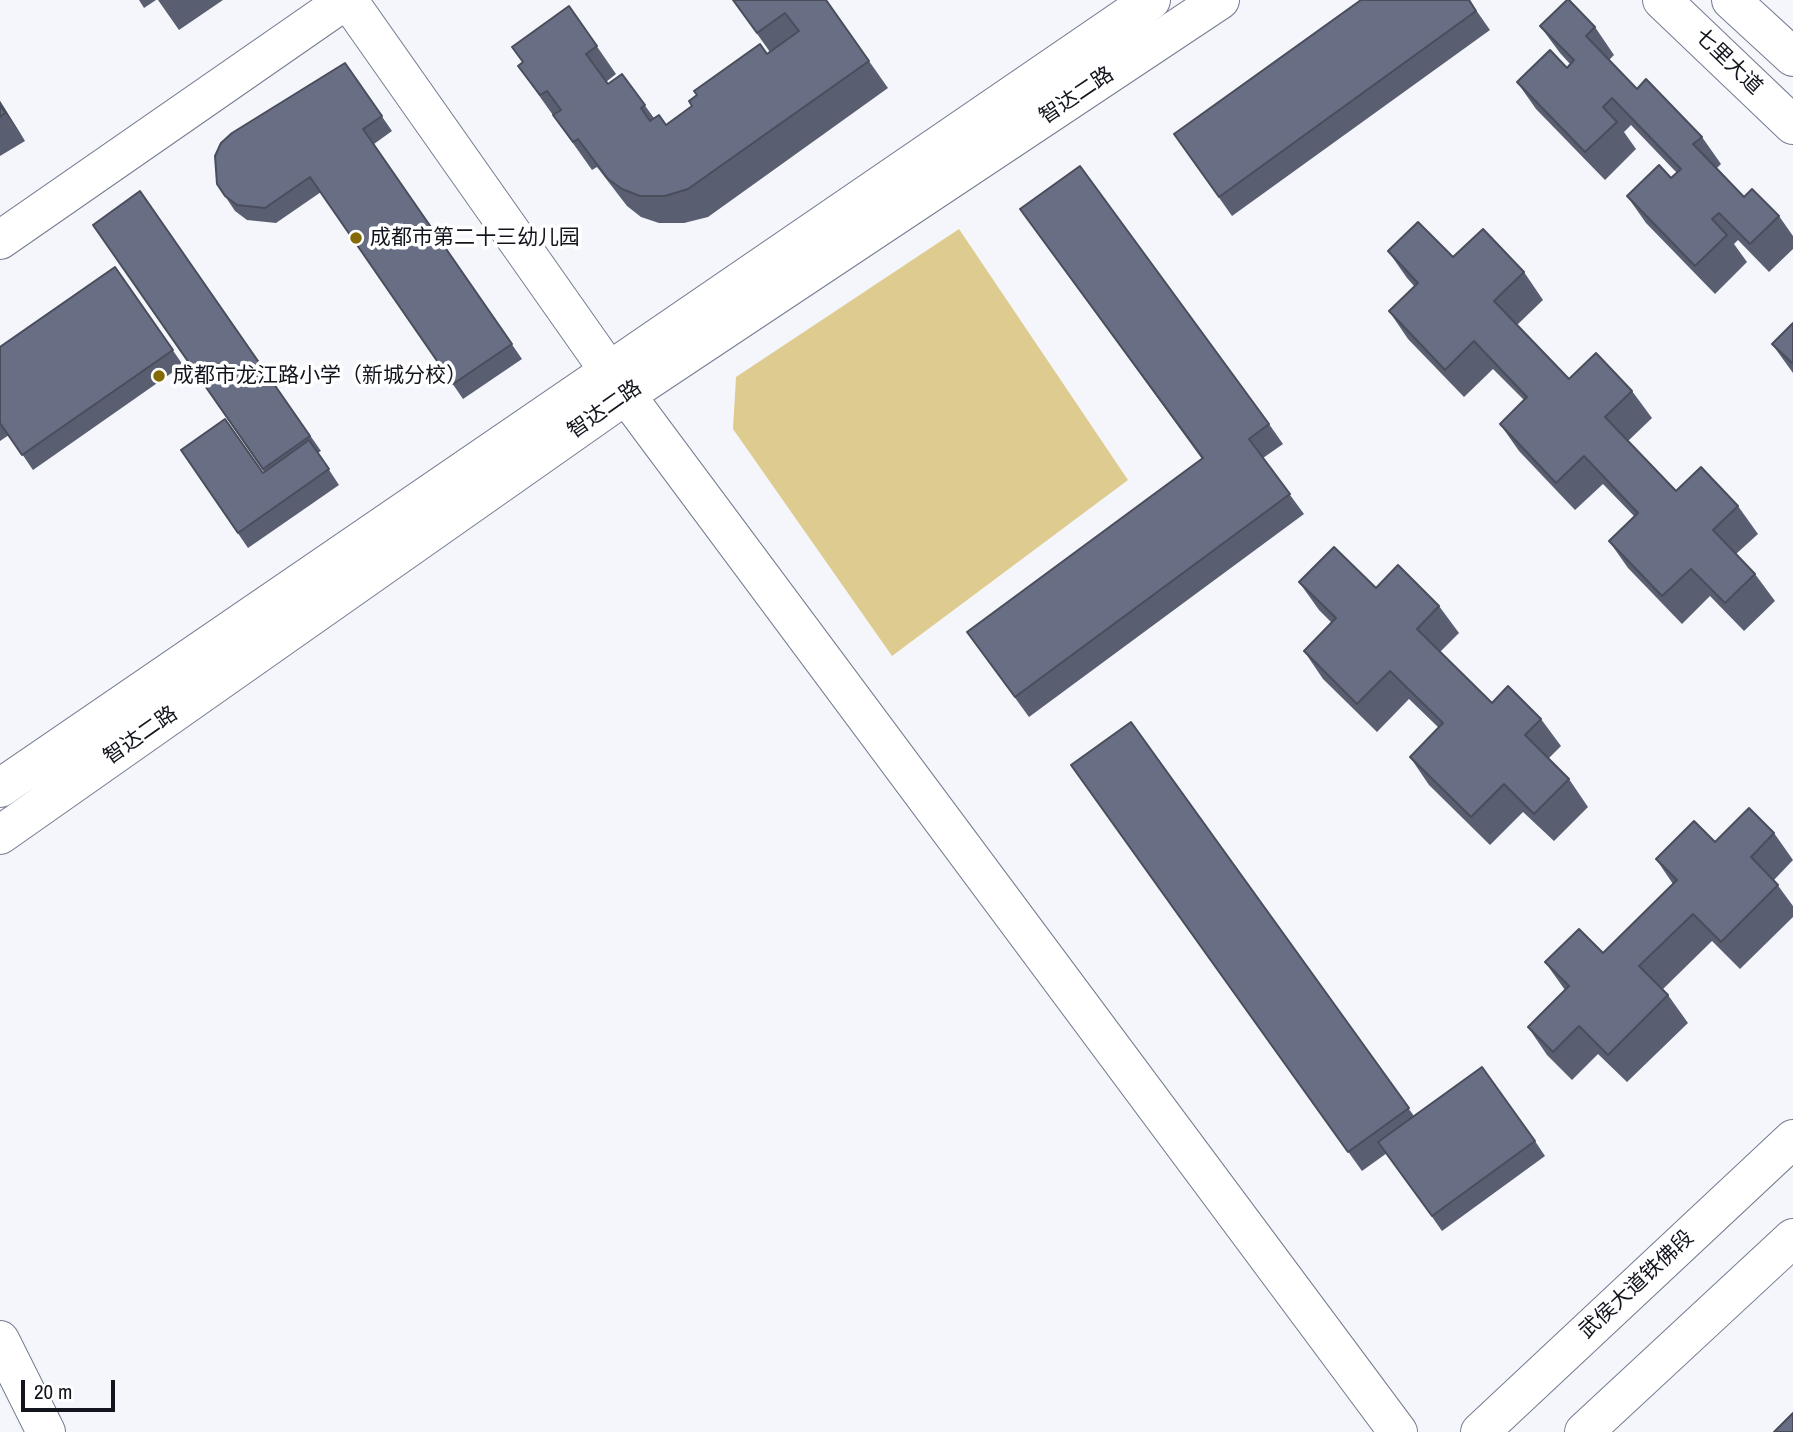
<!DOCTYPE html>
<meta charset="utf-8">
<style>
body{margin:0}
#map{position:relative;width:1793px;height:1432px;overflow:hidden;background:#f5f6fb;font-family:"Archivo Narrow",sans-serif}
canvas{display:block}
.scale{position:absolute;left:21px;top:1380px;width:94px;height:32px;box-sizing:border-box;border:4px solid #12151d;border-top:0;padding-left:9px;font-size:21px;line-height:24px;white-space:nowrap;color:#12151d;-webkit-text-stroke:5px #fff;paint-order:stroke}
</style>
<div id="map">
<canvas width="1793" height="1432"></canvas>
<div class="scale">20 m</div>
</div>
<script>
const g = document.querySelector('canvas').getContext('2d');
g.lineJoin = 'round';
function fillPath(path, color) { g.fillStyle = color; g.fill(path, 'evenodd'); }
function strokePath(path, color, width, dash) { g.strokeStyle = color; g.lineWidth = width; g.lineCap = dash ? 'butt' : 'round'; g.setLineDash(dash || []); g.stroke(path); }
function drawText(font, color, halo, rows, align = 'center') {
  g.font = font + ' "Archivo Narrow","Noto Sans SC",sans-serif'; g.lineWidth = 7; g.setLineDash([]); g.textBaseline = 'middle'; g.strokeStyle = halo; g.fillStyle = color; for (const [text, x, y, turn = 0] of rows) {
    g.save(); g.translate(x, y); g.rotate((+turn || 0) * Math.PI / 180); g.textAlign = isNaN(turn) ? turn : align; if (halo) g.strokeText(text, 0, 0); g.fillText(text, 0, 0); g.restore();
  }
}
const green = new Path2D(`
 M 959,229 L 1128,480 L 892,656 L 733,429 L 736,377 Z`);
const minor = new Path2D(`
 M 348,0 L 626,395 L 1398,1432
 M 0,240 L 346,0
 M 0,788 L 1151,0
 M 0,835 L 626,395 L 1220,0
 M 0,1340 L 46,1432`);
const major = new Path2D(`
 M 1662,0 L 1793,125
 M 1731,0 L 1793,57
 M 1480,1432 L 1793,1139
 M 1584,1432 L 1793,1238`);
const wall = new Path2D(`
 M 139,0 L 156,0 L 144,8 Z
 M 158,0 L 223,0 L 179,30 Z
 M 733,0 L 826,0 L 888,88 L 708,217 L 684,223 L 659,223 L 641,217 L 627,206 L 597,167 L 592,170 L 518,66 L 523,62 L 569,6 L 616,74 L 606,82 L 608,84 L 622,74 L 654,118 L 666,125 L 770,52 Z
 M 1469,0 L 1490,30 L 1232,216 L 1174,134 Z
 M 1540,26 L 1595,27 L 1614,55 L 1609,60 L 1637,89 L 1702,137 L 1721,164 L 1717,168 L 1744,197 L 1779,216 L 1793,236 L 1793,249 L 1769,272 L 1738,240 L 1734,244 L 1747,262 L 1715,294 L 1646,223 L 1627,196 L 1671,178 L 1677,173 L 1631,125 L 1624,132 L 1636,149 L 1605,180 L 1536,109 L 1517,82 L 1567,68 L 1570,64 L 1560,53 Z
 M 345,63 L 392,131 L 374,144 L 522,359 L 463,399 L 321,192 L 276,223 L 247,220 L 235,211 L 217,184 Z
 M 0,101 L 25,141 L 0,156 Z
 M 140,191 L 321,451 L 318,453 L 339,485 L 248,548 L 181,450 L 263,473 L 264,472 L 93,225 Z
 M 1020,209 L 1269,424 L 1283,444 L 1263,458 L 1304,514 L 1029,717 L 967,632 L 1202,459 Z
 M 1388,251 L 1453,257 L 1524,272 L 1543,300 L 1517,325 L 1569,379 L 1632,391 L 1652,418 L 1628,441 L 1676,491 L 1738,506 L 1758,534 L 1736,554 L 1755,574 L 1775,601 L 1744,631 L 1710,596 L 1682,624 L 1628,568 L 1609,541 L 1634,516 L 1603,484 L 1575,510 L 1519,451 L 1500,424 L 1524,400 L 1493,369 L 1464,397 L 1408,339 L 1389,311 L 1415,287 L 1407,278 Z
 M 115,267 L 183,365 L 33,470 L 9,435 L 0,441 L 0,347 Z
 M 1793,323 L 1793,373 L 1772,344 Z
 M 1299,582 L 1376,588 L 1439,606 L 1459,633 L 1440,652 L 1492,703 L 1541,719 L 1561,746 L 1548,759 L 1569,779 L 1588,807 L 1554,841 L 1523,812 L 1490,845 L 1429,785 L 1410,757 L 1439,728 L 1409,699 L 1377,732 L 1323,679 L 1304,651 L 1332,623 L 1319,610 Z
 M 1131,722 L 1414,1116 L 1535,1141 L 1545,1156 L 1442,1231 L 1387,1153 L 1362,1171 L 1071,765 Z
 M 1774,833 L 1793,860 L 1774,880 L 1793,906 L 1793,917 L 1740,969 L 1712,941 L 1663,989 L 1668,995 L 1688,1023 L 1627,1082 L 1598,1054 L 1572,1080 L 1547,1055 L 1528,1027 L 1565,990 L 1545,962 L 1603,953 L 1673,884 L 1656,859 L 1715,842 Z`);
const shadedWall = new Path2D(`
 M 0,101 L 25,141 L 0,105 Z`);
const building = new Path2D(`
 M 733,0 L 826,0 L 869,61 L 688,189 L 665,196 L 640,196 L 622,189 L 608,179 L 578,139 L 573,142 L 553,115 L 561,110 L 547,91 L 540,95 L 518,66 L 523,62 L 512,47 L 569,6 L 597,46 L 586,54 L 608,84 L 622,74 L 645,105 L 641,108 L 650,121 L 659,115 L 666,125 L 692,106 L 689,101 L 697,95 L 694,91 L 760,44 L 767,54 L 799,31 L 785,13 L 757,33 Z
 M 1361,0 L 1469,0 L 1476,11 L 1219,197 L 1174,134 Z
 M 1567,0 L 1569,0 L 1595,27 L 1586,36 L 1637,89 L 1646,79 L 1702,137 L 1693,144 L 1744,197 L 1752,189 L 1779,216 L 1750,244 L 1719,213 L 1712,219 L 1727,235 L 1695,266 L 1627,196 L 1659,165 L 1671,178 L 1681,169 L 1612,98 L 1603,107 L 1617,122 L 1585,152 L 1517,82 L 1550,50 L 1567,68 L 1574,60 L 1540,26 Z
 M 345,63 L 382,116 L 363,129 L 512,344 L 453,384 L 310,177 L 265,208 L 237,205 L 225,196 L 217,184 L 215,156 L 221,143 L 232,133 Z
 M 0,105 L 5,113 L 0,117 Z
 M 1080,166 L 1269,424 L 1249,439 L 1290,494 L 1015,697 L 967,632 L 1203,458 L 1020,209 Z
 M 140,191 L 310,436 L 263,469 L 93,225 Z
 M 1418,222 L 1453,257 L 1483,229 L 1524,272 L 1494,301 L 1569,379 L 1596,353 L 1632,391 L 1605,417 L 1676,491 L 1701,467 L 1738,506 L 1713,530 L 1755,574 L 1725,603 L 1691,569 L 1662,596 L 1609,541 L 1638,513 L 1584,456 L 1556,483 L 1500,424 L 1527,397 L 1474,341 L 1445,370 L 1389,311 L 1418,283 L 1388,251 Z
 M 115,267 L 173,350 L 22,455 L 0,423 L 0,347 Z
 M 1793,323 L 1793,364 L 1772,344 Z
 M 225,419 L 263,473 L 309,440 L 329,469 L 238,533 L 181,450 Z
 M 1334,547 L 1376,588 L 1398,565 L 1439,606 L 1417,629 L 1492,703 L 1508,686 L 1541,719 L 1525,735 L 1569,779 L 1534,814 L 1504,784 L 1471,817 L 1410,757 L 1443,723 L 1390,671 L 1357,704 L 1304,651 L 1336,618 L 1299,582 Z
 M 1131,722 L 1409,1108 L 1348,1152 L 1071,765 Z
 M 1749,808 L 1774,833 L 1751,857 L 1778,885 L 1721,942 L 1693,914 L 1639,966 L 1668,995 L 1608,1055 L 1579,1026 L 1553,1052 L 1528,1027 L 1569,986 L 1545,962 L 1579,929 L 1603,953 L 1677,880 L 1656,859 L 1694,821 L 1715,842 Z
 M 1482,1067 L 1535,1141 L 1432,1216 L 1378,1142 Z
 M 1793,1413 L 1793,1432 L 1774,1432 Z`);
const markers = [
 [356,238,7,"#836a04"],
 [159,376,7,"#836a04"]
];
const streetNames = [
 ["七里大道",1728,62,44],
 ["智达二路",1077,96,-34],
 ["智达二路",605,410,-35],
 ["智达二路",141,736,-35],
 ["武侯大道铁佛段",1637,1285,-43]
];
const poiNames = [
 ["成都市第二十三幼儿园",370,238],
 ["成都市龙江路小学（新城分校）",173,376]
];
fillPath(green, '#decb8f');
strokePath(minor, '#757c91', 40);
strokePath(major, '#757c91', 40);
strokePath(minor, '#fff', 38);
strokePath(major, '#fff', 38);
fillPath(wall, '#595f71');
fillPath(shadedWall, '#494d5c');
fillPath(building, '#686e83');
strokePath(building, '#494d5c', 2);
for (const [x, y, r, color] of markers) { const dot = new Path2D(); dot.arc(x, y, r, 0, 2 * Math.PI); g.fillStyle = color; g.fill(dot); strokePath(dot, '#fff', 2.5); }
drawText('21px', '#12151d', '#fff', streetNames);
drawText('21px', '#12151d', '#fff', poiNames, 'left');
</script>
